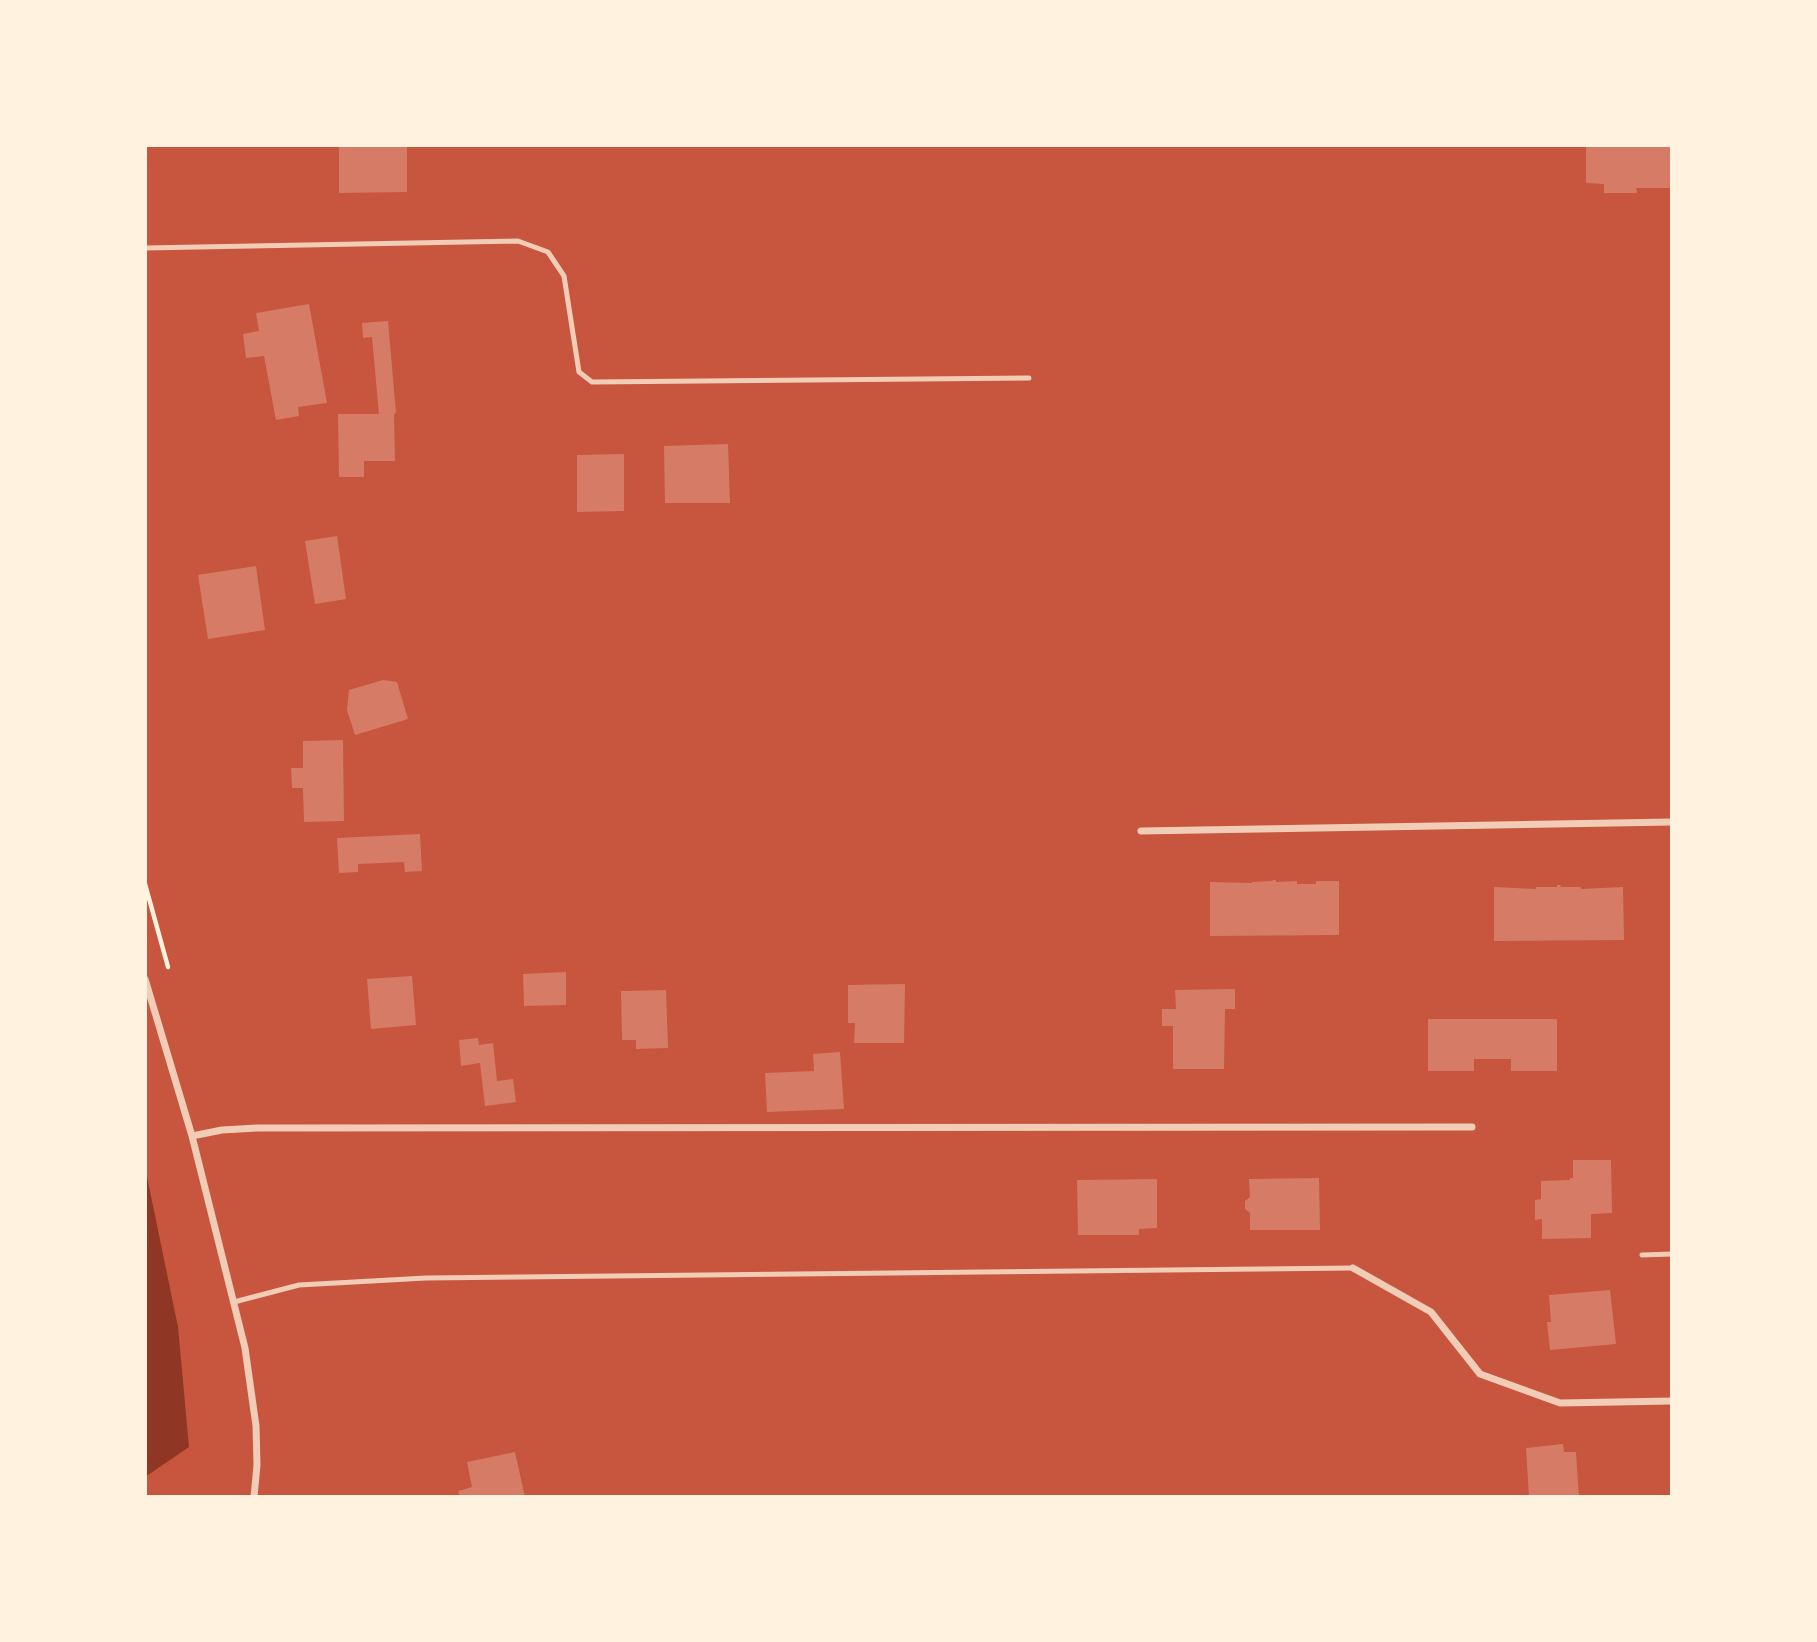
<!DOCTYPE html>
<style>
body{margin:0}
#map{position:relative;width:1817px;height:1642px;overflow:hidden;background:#c8553d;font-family:"Exo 2",sans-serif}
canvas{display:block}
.frame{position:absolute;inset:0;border:147px solid #fff3e0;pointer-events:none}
</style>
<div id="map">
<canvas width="1817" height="1642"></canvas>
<div class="frame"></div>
</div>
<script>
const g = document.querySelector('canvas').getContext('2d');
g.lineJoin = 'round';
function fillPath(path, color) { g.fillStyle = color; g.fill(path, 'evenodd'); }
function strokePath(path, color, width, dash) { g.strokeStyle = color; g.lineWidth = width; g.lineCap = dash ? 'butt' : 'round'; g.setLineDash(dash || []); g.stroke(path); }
const water = new Path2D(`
 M 145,1167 L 178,1327 L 189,1447 L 145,1477 Z`);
const building = new Path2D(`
 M 339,145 L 407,145 L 407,192 L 339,193 Z
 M 1586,145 L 1672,145 L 1672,188 L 1636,188 L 1637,193 L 1604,193 L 1604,184 L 1586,183 Z
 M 309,304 L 327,403 L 298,407 L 299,416 L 276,420 L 264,356 L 246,358 L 243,334 L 259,331 L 256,313 Z
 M 388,321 L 396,413 L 394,414 L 395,461 L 364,461 L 364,477 L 339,477 L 338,414 L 379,414 L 372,337 L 363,338 L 362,323 Z
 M 728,444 L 730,503 L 665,503 L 664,446 Z
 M 624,454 L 624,511 L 577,512 L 577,455 Z
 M 337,536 L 346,599 L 315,604 L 305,541 Z
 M 256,566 L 265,630 L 208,639 L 198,575 Z
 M 383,680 L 397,682 L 408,719 L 355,735 L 347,710 L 349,690 Z
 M 343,740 L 344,821 L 304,822 L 303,788 L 292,788 L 291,768 L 303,768 L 303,741 Z
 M 420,834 L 422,871 L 405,872 L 404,862 L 358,864 L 358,872 L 339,873 L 337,838 Z
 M 1273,880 L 1276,880 L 1276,882 L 1297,881 L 1297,884 L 1316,884 L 1316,881 L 1339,881 L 1339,935 L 1210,936 L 1210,882 L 1252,883 L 1252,882 L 1272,881 Z
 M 1557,885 L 1561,885 L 1560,887 L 1581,887 L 1581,889 L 1623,887 L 1624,940 L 1494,941 L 1494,887 L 1536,889 L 1536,887 L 1557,887 Z
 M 566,972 L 566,1005 L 524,1006 L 523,974 Z
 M 412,976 L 416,1025 L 371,1029 L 367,979 Z
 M 905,984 L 904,1043 L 854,1043 L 855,1023 L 848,1023 L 848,985 Z
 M 1235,989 L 1235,1009 L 1225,1009 L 1224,1069 L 1173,1069 L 1173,1026 L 1162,1026 L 1162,1009 L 1176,1009 L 1175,990 Z
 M 666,990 L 668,1048 L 636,1049 L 636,1040 L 622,1040 L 621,991 Z
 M 1428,1019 L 1557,1019 L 1557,1071 L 1511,1071 L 1511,1059 L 1474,1059 L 1474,1071 L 1428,1071 Z
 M 478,1038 L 479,1045 L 493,1043 L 497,1081 L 513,1079 L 516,1102 L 485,1106 L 480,1063 L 461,1066 L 459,1040 Z
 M 840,1052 L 844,1109 L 767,1112 L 765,1073 L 814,1071 L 813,1054 Z
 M 1573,1160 L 1611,1160 L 1612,1213 L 1591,1214 L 1591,1238 L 1542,1239 L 1542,1219 L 1535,1220 L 1535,1200 L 1541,1199 L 1541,1181 L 1570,1180 L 1570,1178 L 1573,1178 Z
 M 1319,1178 L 1320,1230 L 1250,1230 L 1250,1213 L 1245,1209 L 1245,1201 L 1250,1197 L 1249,1179 Z
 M 1157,1179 L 1157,1228 L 1139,1229 L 1139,1235 L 1078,1235 L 1077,1180 Z
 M 1610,1290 L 1616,1344 L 1550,1350 L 1547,1322 L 1551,1322 L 1549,1295 Z
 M 1563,1444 L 1564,1452 L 1576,1452 L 1579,1497 L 1529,1497 L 1526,1448 Z
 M 515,1452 L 525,1497 L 460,1497 L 458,1491 L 472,1487 L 467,1462 Z`);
const path = new Path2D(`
 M 145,884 L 168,967`);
const service = new Path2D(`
 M 145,248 L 518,241 L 548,252 L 564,276 L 579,372 L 592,382 L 1029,378
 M 1642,1255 L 1672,1254
 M 234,1302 L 299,1285 L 426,1278 L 1353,1268`);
const minor = new Path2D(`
 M 1141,831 L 1672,822
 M 145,979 L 192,1136 L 245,1348 L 256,1426 L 257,1465 L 254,1497
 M 192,1136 L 222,1130 L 257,1128 L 1472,1127
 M 1353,1268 L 1431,1312 L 1480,1374 L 1560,1403 L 1672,1401`);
fillPath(water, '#8f3625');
fillPath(building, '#d67c66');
strokePath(path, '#fff3e0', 4.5);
strokePath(service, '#f1ccb7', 5);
strokePath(minor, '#f1ccb7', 7);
</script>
